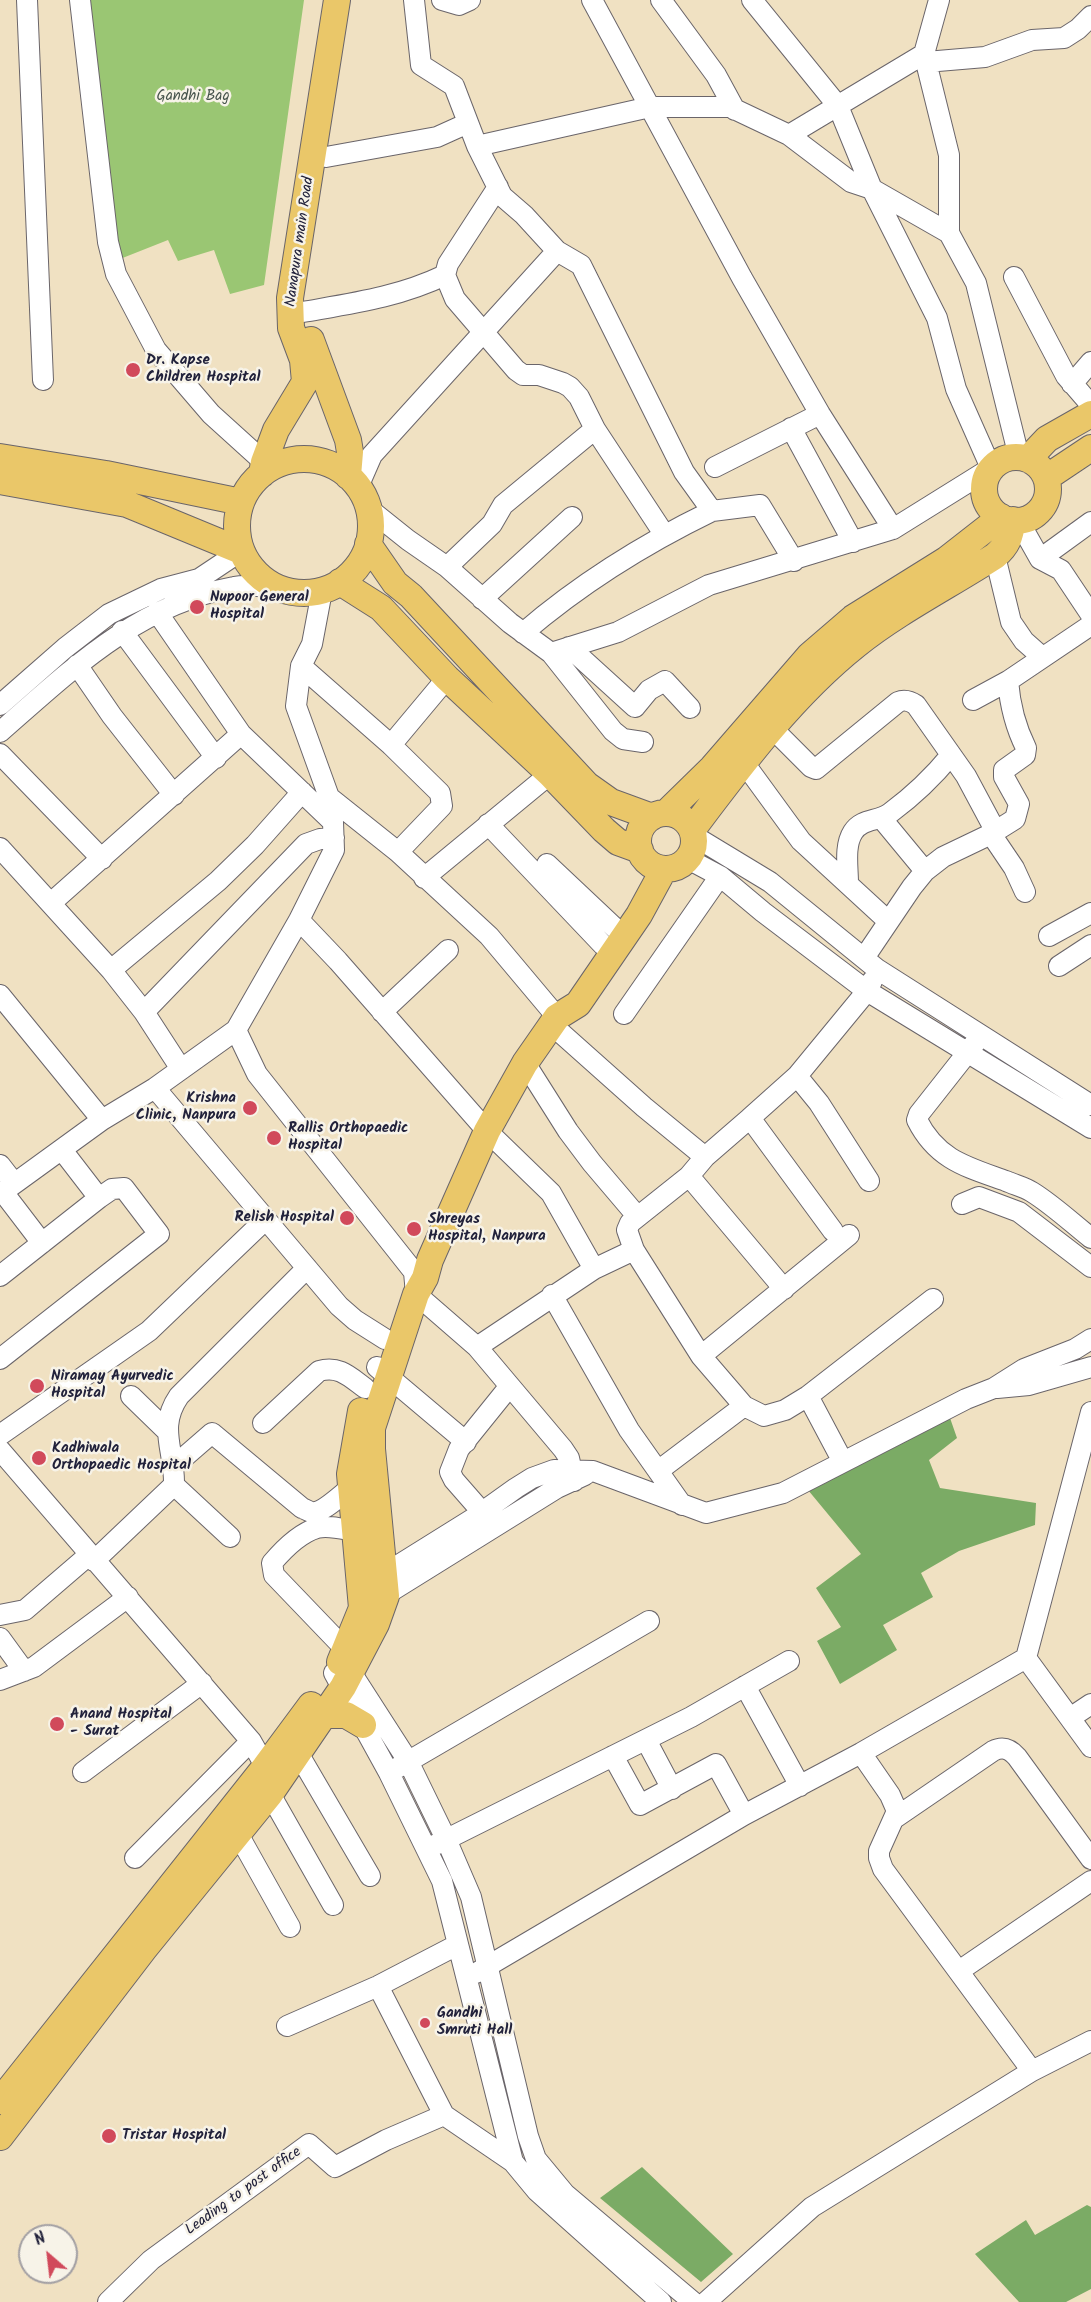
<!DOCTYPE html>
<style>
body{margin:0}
#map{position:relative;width:1091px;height:2302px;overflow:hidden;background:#f0e1c2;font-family:Kalam,sans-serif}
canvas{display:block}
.north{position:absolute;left:18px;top:2224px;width:60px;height:60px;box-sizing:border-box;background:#f7f3e8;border:2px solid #a29fa3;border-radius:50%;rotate:332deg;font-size:16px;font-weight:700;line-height:24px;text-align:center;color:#22223b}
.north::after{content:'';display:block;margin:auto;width:21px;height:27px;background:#d1495b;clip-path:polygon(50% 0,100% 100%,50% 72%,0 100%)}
</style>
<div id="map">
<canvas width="1091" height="2302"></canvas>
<div class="north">N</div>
</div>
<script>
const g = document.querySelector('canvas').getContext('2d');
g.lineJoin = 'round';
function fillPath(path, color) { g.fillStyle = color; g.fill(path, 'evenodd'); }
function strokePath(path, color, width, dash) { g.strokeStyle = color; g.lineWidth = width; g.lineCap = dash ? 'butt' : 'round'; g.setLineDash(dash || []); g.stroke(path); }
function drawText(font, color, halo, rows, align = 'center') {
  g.font = font + ' Kalam,sans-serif'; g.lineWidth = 5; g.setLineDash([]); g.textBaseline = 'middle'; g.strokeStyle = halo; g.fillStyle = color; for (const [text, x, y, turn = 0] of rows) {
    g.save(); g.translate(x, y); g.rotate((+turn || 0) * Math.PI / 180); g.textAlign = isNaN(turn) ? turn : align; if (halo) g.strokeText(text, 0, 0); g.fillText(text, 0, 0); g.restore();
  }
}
const green = new Path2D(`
 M 84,0 L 304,0 L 264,285 L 230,294 L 214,250 L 178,261 L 168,240 L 120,259 L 114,237 Z`);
const forest = new Path2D(`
 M 950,1418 L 957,1438 L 929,1460 L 940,1488 L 1036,1503 L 1035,1525 L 959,1551 L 921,1573 L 933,1597 L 883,1625 L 897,1650 L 840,1684 L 817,1641 L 841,1627 L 816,1588 L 861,1554 L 808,1490 Z
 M 642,2167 L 733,2254 L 701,2282 L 600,2198 Z
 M 1087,2205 L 1091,2207 L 1091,2289 L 1066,2302 L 1019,2302 L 975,2254 L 1026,2220 L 1035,2235 Z`);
const minor = new Path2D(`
 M 27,0 L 43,380
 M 80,0 L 108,242 L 116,274 L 156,350 L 211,414 L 264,462
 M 414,0 L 421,65 L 454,86 L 477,146 L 502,196 L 524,215 L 557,251 L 581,265 L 684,472 L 712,511 L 760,505 L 794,561
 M 442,0 L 459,5 L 470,0
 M 592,0 L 742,278 L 820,414 L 893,529
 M 661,0 L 716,75 L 735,110
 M 924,54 L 949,155 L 949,233
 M 926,62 L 985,57 L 1032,40 L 1064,38 L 1078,29 L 1091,16
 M 789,135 L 924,54 L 939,0
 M 477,146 L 650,107 L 730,107 L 789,135 L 851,182 L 872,189 L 949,233 L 976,283 L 1019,457
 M 326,157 L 437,137 L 468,123
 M 498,187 L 448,264 L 445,275 L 455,299 L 516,370 L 523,375 L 539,375 L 563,383 L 570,387 L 579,397 L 595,429 L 664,534
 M 1014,277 L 1066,376 L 1091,405
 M 303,312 C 354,303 399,297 445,275
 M 1072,384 L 1091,362
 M 791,428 L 853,542
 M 715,467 L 820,414
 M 358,487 L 372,455 L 557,251
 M 368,508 L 408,540 L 447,567 L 510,623 L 551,653 L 618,632 L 709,585 L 893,529 L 991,468 L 956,389 L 937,318 L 872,189 L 838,106 L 752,0
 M 1018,520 L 1040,559 L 1061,570 L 1091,615
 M 995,556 L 1011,622 L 1024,641 L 1042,657
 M 1040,559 L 1091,522
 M 447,567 L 492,524 L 503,505 L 595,429
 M 482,599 L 572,517
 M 157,612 L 241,734 L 333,822
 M 122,631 L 216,758
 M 523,633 C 580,584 644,544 712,511
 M 569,647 L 635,707 L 649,690 L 665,681 L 690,708
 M 551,653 L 613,731 L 623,739 L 643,742
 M 77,665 L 112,716 L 174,795
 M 301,666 L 391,745 L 440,793 L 442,806 L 398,852
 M 973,700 L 1008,681
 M 0,705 L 65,648 L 109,614 L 161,589 L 199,579 L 241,551
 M 772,728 L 811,767 L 816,769 L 898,702 C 905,699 910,701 916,705 L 966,776 L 996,832
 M 0,732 C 71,670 137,605 234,587 C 248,584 264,587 279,588
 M 391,745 L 447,678
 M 736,752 L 801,841 L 888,921
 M 0,754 L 102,859
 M 329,797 L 398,852 L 489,936 L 557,1017
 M 882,819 L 925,871
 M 488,824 L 603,945
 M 991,834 L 1014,868 L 1025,892
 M 694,836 L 770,882 L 877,969 L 1091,1105
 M 0,848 L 111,970 L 144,1012 L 181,1069
 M 688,859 L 720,876 L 763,912 L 867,991 L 1091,1128
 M 547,864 L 616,929
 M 424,878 L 550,774
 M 848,883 C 848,867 844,846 853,832 C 862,818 878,822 890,813 C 913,796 933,777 951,755
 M 51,903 L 241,734
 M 299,920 L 338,961 L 487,1131 L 551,1193 L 594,1269
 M 1049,936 L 1091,913
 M 864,958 L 912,887 L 925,871 L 943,857 L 991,834 L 1015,819 L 1019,804 L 1004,777 L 1004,770 L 1025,755 L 1026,748 C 1015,726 1010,706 1008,681 L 1091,625
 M 1059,966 L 1091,945
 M 111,970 L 218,881 L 255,845 L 302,792
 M 0,995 L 102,1120
 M 144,1012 L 306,844 L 320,839 L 334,838
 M 382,1012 L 448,950
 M 624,1014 L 720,876
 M 552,1025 L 644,1107 L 705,1157
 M 236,1030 L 257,1074 L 414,1272 L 416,1294 L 477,1347 L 563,1449 L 569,1458 L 574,1481
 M 975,1043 L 919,1114 L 917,1120 C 937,1160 967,1167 1006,1181 C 1015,1185 1024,1187 1032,1192 C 1053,1205 1072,1223 1091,1238
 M 525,1063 L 568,1131 L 592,1163 L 637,1216
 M 797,1076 L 819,1103 L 869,1181
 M 155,1088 L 339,1306 L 355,1320 L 385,1339
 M 750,1118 L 705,1157 L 689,1176 L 630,1223 L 627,1230 L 634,1250 L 701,1356 L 744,1406 L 764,1416 L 785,1410 L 808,1396 L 933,1299
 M 62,1150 L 99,1198
 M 0,1165 L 14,1183
 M 689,1176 L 784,1289
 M 3,1192 L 42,1243
 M 0,1194 L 102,1120 L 155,1088 L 236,1030 L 299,920 L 334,850 L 333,822 L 329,797 L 296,706 L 301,666 L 312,644 L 322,591
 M 962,1204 L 979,1197 L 1019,1212 L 1091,1267
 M 833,1231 L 750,1118 L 797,1076 L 867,991 L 872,981
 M 0,1276 L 99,1198 L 112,1189 L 124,1188 L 159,1234 L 0,1359
 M 552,1295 L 629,1430 L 682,1505
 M 477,1347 L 594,1269 L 634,1250
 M 701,1356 L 849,1235
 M 377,1367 L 466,1442
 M 997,1388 L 1029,1385 L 1091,1367
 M 131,1396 L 167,1431
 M 808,1396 L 843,1462
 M 1091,1412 L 1026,1658 L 1091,1747
 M 263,1423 L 319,1371 C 339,1365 350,1377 365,1388
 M 0,1435 L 149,1331 L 266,1219
 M 0,1450 L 251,1741 L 272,1778
 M 174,1466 L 212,1433 L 302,1508 C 303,1508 310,1512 311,1512 C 322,1514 342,1494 350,1488
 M 658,1471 L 744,1406
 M 482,1512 L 454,1480 L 450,1472 L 459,1449 L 509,1387
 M 230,1537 L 174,1485 C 175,1450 157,1428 179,1396 L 307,1268
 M 94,1561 L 174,1485
 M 373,1581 L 474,1518 L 516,1488 L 532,1478 L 554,1470 L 593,1471 L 706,1513 L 783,1493 L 966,1399 L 994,1388 L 1024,1369 L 1075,1349 L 1091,1339
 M 377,1600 L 557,1488 L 585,1475
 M 0,1615 L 25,1610 L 89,1555
 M 0,1638 L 24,1671
 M 345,1649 L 274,1575 L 272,1563 C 283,1550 300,1533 317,1528 C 328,1525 343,1529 355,1531
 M 345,1663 L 408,1761 L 446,1839 L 471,1897 L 528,2136 L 536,2159 L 565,2194 L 693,2302
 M 334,1673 L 389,1773 L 442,1881 L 513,2162 L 537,2191 L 661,2302
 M 0,1680 L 34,1667 L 128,1597
 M 745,1686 L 800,1786
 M 1070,1718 L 1091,1704
 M 646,1740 L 672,1789
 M 298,1753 L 370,1876
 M 861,1753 L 890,1795 L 897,1811 L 879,1851 L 879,1858 L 883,1869 L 1032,2071
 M 613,1756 L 640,1805 L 716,1764 L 744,1815
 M 397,1768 L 649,1621
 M 83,1772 L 202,1683
 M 270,1794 L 333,1905
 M 895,1818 L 993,1751 C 1003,1746 1010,1749 1017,1757 L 1091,1859
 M 238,1834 L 290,1927
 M 435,1845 L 691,1717 L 789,1661
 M 135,1858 L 251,1741
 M 959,1971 L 1091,1881
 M 476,1973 L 744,1815 L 861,1753 L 1026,1658
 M 378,1986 L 444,2115
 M 287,2026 L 378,1986 L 457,1945
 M 108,2302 L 151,2260 L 309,2144 L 335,2167 L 386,2140 L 444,2115 L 513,2162
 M 706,2302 L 812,2207 L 1032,2071 L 1091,2041`);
const major = new Path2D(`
 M 311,340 L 348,440 L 350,452 L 348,476
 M 0,457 L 106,474 L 241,502
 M984 489a32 32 0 1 1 64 0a32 32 0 1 1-64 0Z
 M 1028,459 L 1047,439 L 1091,414
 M237 526a67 67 0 1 1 134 0a67 67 0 1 1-134 0Z
 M 262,474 L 264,462 L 276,430 L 305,382 L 303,360 L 291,328 L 290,298 L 337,0
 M 1046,478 L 1091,448
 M 0,481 L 127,504 L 241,551
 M 368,544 L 395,583 L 411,596 L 587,785 L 611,802 L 652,817
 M 340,582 L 381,608 L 447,678 L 550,774 L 604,830 L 618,842 L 640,850
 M 666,813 L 712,768 L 810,655 L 853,618 L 946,560 L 1001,517
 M638 841a28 28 0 1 1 56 0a28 28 0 1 1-56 0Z
 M 692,830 C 741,765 792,696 856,645 C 897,612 950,585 995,556 C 1008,545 1010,537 1013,520
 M 340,1662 L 362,1608 L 350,1474 L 361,1411
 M 324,1715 L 346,1715 L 363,1725
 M 0,2101 L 265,1767 L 311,1705
 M 0,2137 L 144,1949 L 270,1794 L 343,1687 L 376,1624 L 386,1596 L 372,1449 L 372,1428 L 416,1294 L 425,1278 L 430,1260 L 487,1131 L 525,1063 L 557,1017 L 578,1004 L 639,915 L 664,869`);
const markers = [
 [133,370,8,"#d1495b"],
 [197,607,8,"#d1495b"],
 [250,1108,8,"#d1495b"],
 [274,1138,8,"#d1495b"],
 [347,1218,8,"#d1495b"],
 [414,1229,8,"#d1495b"],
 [37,1386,8,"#d1495b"],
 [39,1458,8,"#d1495b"],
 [57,1724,8,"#d1495b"],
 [425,2023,6,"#d1495b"],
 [109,2136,8,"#d1495b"]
];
const parkNames = [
 ["Gandhi Bag",193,97]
];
const streetNames = [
 ["Nanapura main Road",301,242,-82],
 ["Leading to post office",244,2192,-36]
];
const poiNames = [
 ["Dr. Kapse",146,361],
 ["Children Hospital",146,378],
 ["Nupoor General",210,598],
 ["Hospital",210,615],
 ["Krishna",236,1099,"right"],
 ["Clinic, Nanpura",236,1116,"right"],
 ["Rallis Orthopaedic",288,1129],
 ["Hospital",288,1146],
 ["Relish Hospital",334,1218,"right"],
 ["Shreyas",428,1220],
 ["Hospital, Nanpura",428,1237],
 ["Niramay Ayurvedic",51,1377],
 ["Hospital",51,1394],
 ["Kadhiwala",52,1449],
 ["Orthopaedic Hospital",52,1466],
 ["Anand Hospital",70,1715],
 ["- Surat",70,1732],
 ["Gandhi",437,2014],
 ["Smruti Hall",437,2031],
 ["Tristar Hospital",122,2136]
];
fillPath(green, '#9ac673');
fillPath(forest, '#7bab65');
strokePath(minor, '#6a656a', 22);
strokePath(major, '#6a656a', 28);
strokePath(minor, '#fff', 20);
strokePath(major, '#eac769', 26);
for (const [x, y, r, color] of markers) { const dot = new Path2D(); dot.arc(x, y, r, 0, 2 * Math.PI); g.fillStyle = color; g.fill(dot); strokePath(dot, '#f7f3e8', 2); }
drawText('15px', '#46534c', '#f7f3e8', parkNames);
drawText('15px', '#22223b', '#f7f3e8', streetNames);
drawText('bold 15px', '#22223b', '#f7f3e8', poiNames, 'left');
</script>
